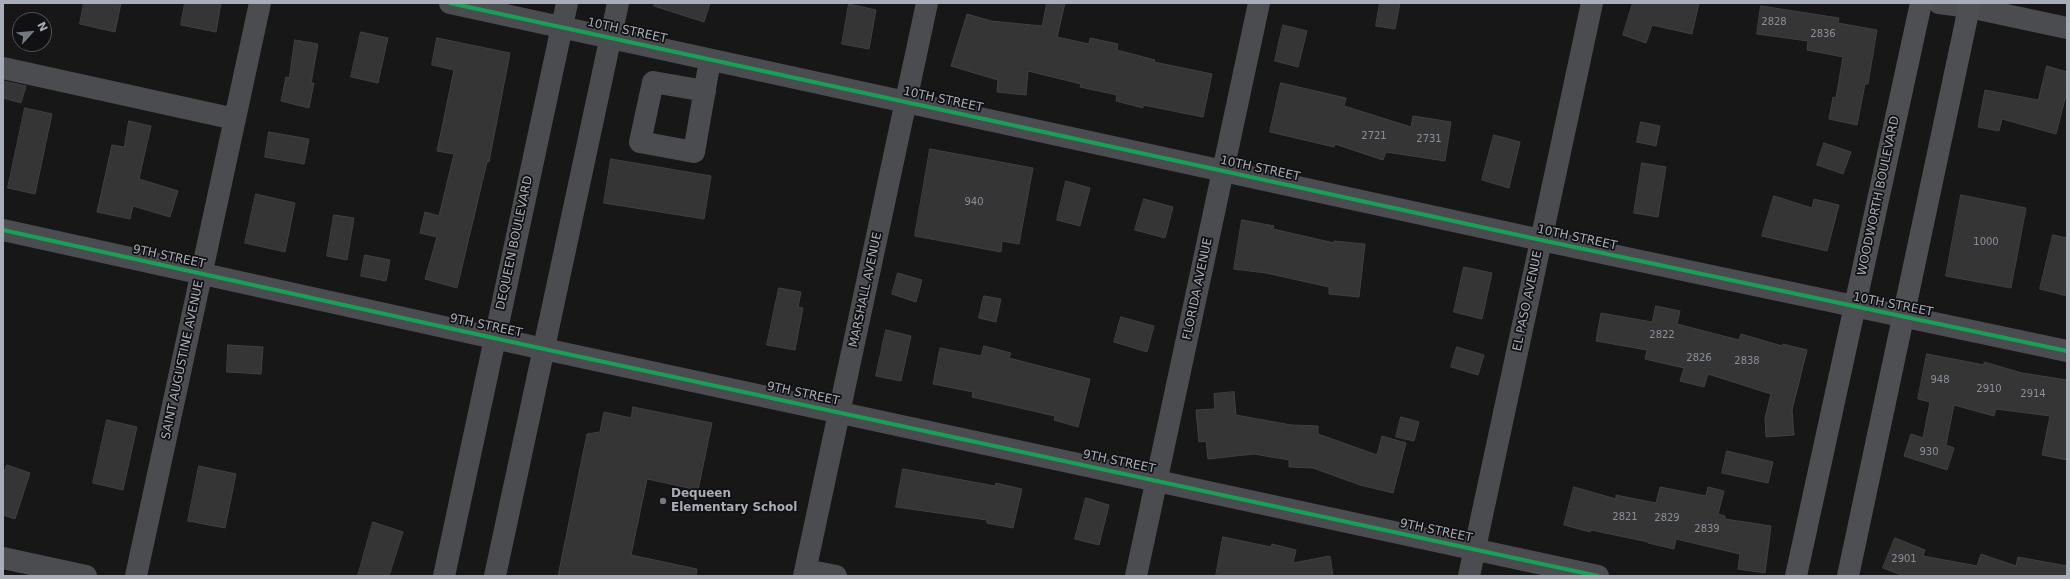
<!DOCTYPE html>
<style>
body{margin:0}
#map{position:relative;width:2070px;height:579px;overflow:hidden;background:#171717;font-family:"DejaVu Sans",sans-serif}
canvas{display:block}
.frame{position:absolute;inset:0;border:4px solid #a8adb8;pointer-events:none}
.north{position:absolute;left:12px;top:12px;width:40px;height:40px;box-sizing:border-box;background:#111113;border:1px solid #4d4f55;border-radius:50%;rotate:63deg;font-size:11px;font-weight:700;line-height:16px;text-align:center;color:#a8adb8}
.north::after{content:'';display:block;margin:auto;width:14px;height:18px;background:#757880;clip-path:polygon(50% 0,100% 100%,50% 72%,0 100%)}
</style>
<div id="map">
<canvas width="2070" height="579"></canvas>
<div class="frame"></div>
<div class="north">N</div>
</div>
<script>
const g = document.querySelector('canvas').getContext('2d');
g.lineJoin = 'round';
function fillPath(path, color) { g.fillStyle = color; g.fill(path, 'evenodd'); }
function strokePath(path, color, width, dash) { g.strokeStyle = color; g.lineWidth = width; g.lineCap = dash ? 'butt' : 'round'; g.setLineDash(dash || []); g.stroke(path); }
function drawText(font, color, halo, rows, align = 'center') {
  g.font = font + ' "DejaVu Sans",sans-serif'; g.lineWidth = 3.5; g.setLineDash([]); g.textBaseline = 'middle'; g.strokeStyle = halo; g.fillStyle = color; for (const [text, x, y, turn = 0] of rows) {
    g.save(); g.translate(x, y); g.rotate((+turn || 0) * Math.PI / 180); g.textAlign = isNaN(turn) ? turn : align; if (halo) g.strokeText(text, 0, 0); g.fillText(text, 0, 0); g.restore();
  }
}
const building = new Path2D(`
 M 84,3 L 121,3 L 115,32 L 80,24 Z
 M 185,3 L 221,3 L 216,32 L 181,25 Z
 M 655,3 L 710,3 L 704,22 L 654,6 Z
 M 1047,3 L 1065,3 L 1057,37 L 1089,44 L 1090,38 L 1118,44 L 1117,50 L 1155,60 L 1154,62 L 1212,74 L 1203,117 L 1143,105 L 1143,108 L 1116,101 L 1117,95 L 1080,87 L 1081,84 L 1028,71 L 1026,95 L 997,92 L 998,80 L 951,66 L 967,14 L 991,21 L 1042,26 Z
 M 1380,3 L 1400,3 L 1395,29 L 1376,26 Z
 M 1633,3 L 1699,3 L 1692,34 L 1652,25 L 1646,43 L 1623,35 Z
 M 849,4 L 876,10 L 869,49 L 842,44 Z
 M 1761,6 L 1839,18 L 1838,23 L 1877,30 L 1868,84 L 1865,84 L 1857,125 L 1829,119 L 1833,97 L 1836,98 L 1843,57 L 1807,50 L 1808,41 L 1757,34 Z
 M 1283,25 L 1307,31 L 1298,67 L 1275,61 Z
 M 361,32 L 388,38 L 378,83 L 351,77 Z
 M 437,38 L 510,53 L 489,162 L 487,162 L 457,288 L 425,279 L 437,237 L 420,233 L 425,212 L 439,216 L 454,154 L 437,151 L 454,70 L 432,65 Z
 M 295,40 L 318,44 L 311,83 L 314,83 L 309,108 L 281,101 L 286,77 L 289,78 Z
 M 2047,66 L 2067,72 L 2067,91 L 2056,134 L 2002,119 L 1999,131 L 1978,127 L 1985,90 L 2038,100 Z
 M 3,81 L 26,86 L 21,103 L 3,98 Z
 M 1281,83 L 1346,98 L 1344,106 L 1411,127 L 1413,116 L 1451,122 L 1445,161 L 1386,152 L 1383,160 L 1335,144 L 1334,147 L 1270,132 Z
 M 25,108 L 52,114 L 35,194 L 8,188 Z
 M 129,121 L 151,126 L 139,179 L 178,191 L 170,217 L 133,206 L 130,219 L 97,212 L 112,145 L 124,147 Z
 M 1641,122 L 1660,126 L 1656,146 L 1637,142 Z
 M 269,132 L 309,139 L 304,164 L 265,157 Z
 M 1494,135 L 1520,142 L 1509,188 L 1482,180 Z
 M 1824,143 L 1851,152 L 1843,174 L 1817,165 Z
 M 930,149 L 1033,168 L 1019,244 L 1002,241 L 1001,252 L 915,236 Z
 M 611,159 L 711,176 L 704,219 L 604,203 Z
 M 1642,163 L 1666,167 L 1658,217 L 1634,213 Z
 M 1066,181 L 1090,188 L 1080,226 L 1057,220 Z
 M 256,194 L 295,203 L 285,252 L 245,243 Z
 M 1961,195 L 2026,208 L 2011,288 L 1946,276 Z
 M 1774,196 L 1812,208 L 1814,199 L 1839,205 L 1827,251 L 1762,236 Z
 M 1144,199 L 1173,207 L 1165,238 L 1135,230 Z
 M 334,215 L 354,218 L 347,260 L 327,256 Z
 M 1242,220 L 1274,226 L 1273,229 L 1334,243 L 1334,241 L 1365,244 L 1359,297 L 1329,294 L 1329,287 L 1266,273 L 1234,269 Z
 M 2053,235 L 2067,238 L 2067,296 L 2040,289 Z
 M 365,255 L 390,260 L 386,281 L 361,276 Z
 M 1464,267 L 1492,273 L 1482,319 L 1454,312 Z
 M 898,273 L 922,280 L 916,302 L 892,294 Z
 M 779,288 L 801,292 L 798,307 L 803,308 L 795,350 L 767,345 Z
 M 984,296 L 1001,299 L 996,322 L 979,318 Z
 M 1656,306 L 1680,311 L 1677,324 L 1739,340 L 1741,334 L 1782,346 L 1783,344 L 1807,350 L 1792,410 L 1794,435 L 1766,437 L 1765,418 L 1771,394 L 1708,374 L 1704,387 L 1680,381 L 1684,368 L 1645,359 L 1647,350 L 1596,341 L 1601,313 L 1652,322 Z
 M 1121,317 L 1154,326 L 1147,352 L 1114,342 Z
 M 886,330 L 911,336 L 901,381 L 876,376 Z
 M 228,345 L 263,347 L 261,374 L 227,372 Z
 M 984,346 L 1011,353 L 1009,358 L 1090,379 L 1078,427 L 1054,420 L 1055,416 L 972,397 L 973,392 L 933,384 L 940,348 L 981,356 Z
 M 1457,347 L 1484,355 L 1478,375 L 1451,367 Z
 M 1927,354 L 1984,365 L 1984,362 L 2022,373 L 2067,380 L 2067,460 L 2042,455 L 2050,416 L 1996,409 L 1994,416 L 1954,405 L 1946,445 L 1954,448 L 1947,470 L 1904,456 L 1911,434 L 1923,438 L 1930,402 L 1918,399 Z
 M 1234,392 L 1236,415 L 1291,425 L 1318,426 L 1318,434 L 1377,455 L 1382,436 L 1406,443 L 1393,493 L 1360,485 L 1313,468 L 1289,467 L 1289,460 L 1254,454 L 1208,459 L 1206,441 L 1199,442 L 1196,410 L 1215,409 L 1214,394 Z
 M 633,407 L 712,423 L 698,490 L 647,479 L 631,555 L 697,569 L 696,576 L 558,576 L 587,434 L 600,432 L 604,412 L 631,418 Z
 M 1401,417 L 1419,422 L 1414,441 L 1396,437 Z
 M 107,420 L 137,427 L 123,490 L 93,483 Z
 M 1727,451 L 1773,462 L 1768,483 L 1722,473 Z
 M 7,465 L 30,473 L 15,519 L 3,515 L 3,476 Z
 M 199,466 L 236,474 L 225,528 L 188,521 Z
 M 903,469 L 995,486 L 996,483 L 1022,489 L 1013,528 L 987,523 L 987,520 L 896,507 Z
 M 1574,487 L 1616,499 L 1616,495 L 1656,503 L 1660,487 L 1706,496 L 1708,487 L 1724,491 L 1718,514 L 1725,516 L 1725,519 L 1771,526 L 1765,573 L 1738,569 L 1740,554 L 1676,539 L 1674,549 L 1648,543 L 1648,542 L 1591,530 L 1590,532 L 1564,525 Z
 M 1086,498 L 1109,505 L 1099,545 L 1075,539 Z
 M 373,522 L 403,532 L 389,576 L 358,576 Z
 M 1223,537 L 1271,547 L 1272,544 L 1296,550 L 1293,563 L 1330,556 L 1333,576 L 1216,576 Z
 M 1895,538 L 1925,550 L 1923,556 L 1977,566 L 1981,554 L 2016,566 L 2018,557 L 2067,566 L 2067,576 L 1904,576 L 1883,568 Z`);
const minor = new Path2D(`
 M 450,3 L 1541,240 L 2067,351
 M 1939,3 L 1969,7 L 2067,28
 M 3,68 L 235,119
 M 705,91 L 653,82 L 640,142 L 694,152 L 710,60
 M 3,230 L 544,349 L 1598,576
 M 3,558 L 86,576
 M 806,570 L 836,576
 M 136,576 L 260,3
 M 444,576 L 567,3
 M 495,576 L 618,3
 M 804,576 L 927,3
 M 1136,576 L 1259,3
 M 1469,576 L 1592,3`);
const major = new Path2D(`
 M 1796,576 L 1921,3
 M 1848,576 L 1970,3`);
const cycleway = new Path2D(`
 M 450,3 L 1541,240 L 2067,351
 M 3,230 L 544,349 L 1598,576`);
const markers = [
 [663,501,4,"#757880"]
];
const numberNames = [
 ["2828",1774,22],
 ["2836",1823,34],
 ["2721",1374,136],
 ["2731",1429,139],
 ["940",974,202],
 ["1000",1986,242],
 ["2822",1662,335],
 ["2826",1699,358],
 ["2838",1747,361],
 ["948",1940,380],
 ["2910",1989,389],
 ["2914",2033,394],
 ["930",1929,452],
 ["2821",1625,517],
 ["2829",1667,518],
 ["2839",1707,529],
 ["2901",1904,559]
];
const streetNames = [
 ["10TH STREET",627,31,12],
 ["10TH STREET",943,100,12],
 ["10TH STREET",1260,169,12],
 ["WOODWORTH BOULEVARD",1879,196,-78],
 ["10TH STREET",1577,238,12],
 ["DEQUEEN BOULEVARD",515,243,-78],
 ["9TH STREET",169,257,12],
 ["FLORIDA AVENUE",1198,289,-78],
 ["MARSHALL AVENUE",866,290,-78],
 ["EL PASO AVENUE",1528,301,-78],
 ["10TH STREET",1893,305,11],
 ["9TH STREET",486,326,12],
 ["SAINT AUGUSTINE AVENUE",183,360,-78],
 ["9TH STREET",803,394,12],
 ["9TH STREET",1119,462,12],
 ["9TH STREET",1436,531,12]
];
const poiNames = [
 ["Dequeen",671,494],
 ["Elementary School",671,508]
];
fillPath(building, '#353536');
strokePath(building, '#3f4043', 1);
strokePath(minor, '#4b4c50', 22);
strokePath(major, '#4d4f52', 22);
strokePath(cycleway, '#1a9f57', 4);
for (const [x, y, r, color] of markers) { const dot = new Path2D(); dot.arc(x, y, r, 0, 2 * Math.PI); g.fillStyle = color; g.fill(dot); strokePath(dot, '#111113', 1.5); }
drawText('10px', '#8b8f98', null, numberNames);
drawText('12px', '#a8adb8', '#111113', streetNames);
drawText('bold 12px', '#a8adb8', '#111113', poiNames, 'left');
</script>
